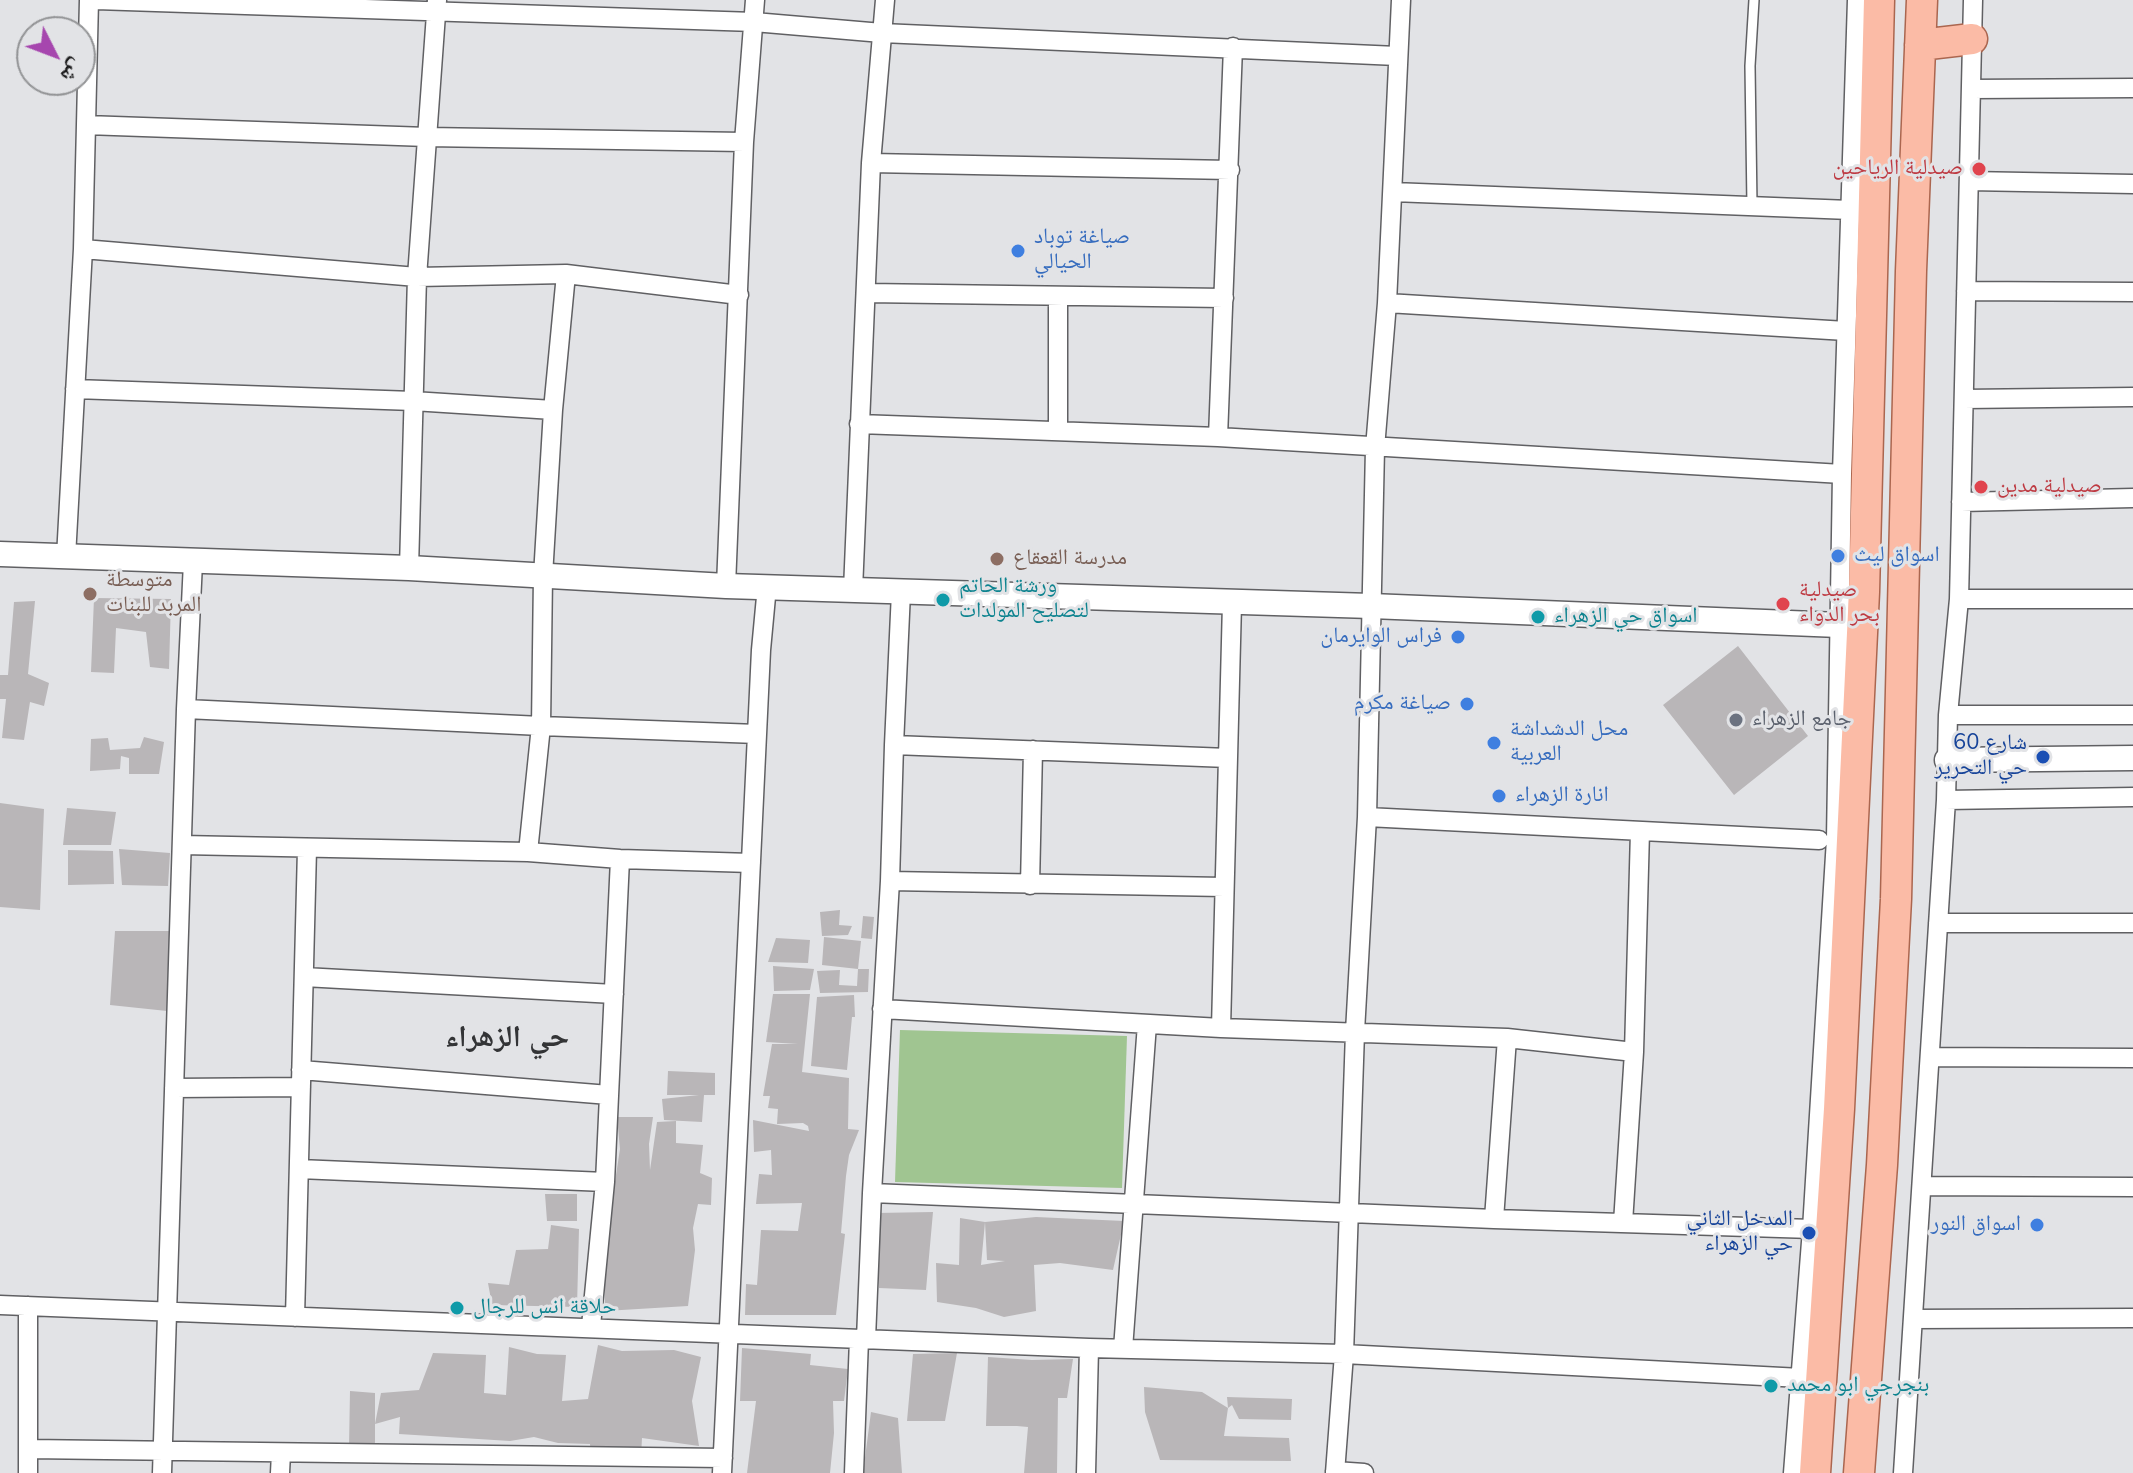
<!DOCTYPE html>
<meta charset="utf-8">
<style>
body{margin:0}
#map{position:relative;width:2133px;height:1473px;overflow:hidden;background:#e2e3e6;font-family:"Nunito Sans","Noto Naskh Arabic",sans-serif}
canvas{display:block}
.north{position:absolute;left:16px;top:16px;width:80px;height:80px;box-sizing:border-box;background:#e2e3e6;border:2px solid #929395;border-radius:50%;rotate:132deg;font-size:22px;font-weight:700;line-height:32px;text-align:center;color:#1b1b1c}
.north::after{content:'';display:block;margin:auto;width:28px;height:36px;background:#a646ae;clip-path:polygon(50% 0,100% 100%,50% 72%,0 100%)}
</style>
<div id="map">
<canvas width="2133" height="1473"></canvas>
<div class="north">ش</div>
</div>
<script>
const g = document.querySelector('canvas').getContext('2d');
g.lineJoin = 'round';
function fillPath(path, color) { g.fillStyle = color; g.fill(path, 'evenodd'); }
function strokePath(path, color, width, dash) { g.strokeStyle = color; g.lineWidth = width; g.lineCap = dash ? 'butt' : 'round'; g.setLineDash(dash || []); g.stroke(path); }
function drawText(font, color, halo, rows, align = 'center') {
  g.font = font + ' "Nunito Sans","Noto Naskh Arabic",sans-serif'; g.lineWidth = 6; g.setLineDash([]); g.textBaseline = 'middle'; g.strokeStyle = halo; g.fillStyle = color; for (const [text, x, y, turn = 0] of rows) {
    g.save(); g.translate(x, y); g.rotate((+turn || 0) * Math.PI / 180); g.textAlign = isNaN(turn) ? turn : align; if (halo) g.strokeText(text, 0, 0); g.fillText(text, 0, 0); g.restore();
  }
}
const green = new Path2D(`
 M 900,1030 L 1127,1036 L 1122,1188 L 895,1182 Z`);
const building = new Path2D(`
 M 94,598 L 171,599 L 169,669 L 150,667 L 146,632 L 116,628 L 114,673 L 91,672 Z
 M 35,601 L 28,674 L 49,683 L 44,706 L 30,702 L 24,740 L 2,738 L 6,699 L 0,699 L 0,675 L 8,675 L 14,602 Z
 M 1738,646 L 1808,736 L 1734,795 L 1663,705 Z
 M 144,737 L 164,742 L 159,774 L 129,774 L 129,758 L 121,756 L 120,769 L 90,771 L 91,739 L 108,738 L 110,750 L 140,748 Z
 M 0,803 L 44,809 L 40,910 L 0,907 Z
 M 67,808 L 116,812 L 111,845 L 63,845 Z
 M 119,849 L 170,853 L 168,886 L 122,885 Z
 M 68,850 L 113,851 L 114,884 L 68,885 Z
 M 840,910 L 839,925 L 852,926 L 848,935 L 822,936 L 820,912 Z
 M 863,916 L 874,917 L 872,939 L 861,938 Z
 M 115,931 L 171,931 L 167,1011 L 110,1005 Z
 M 824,937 L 861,941 L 858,969 L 822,965 Z
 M 776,938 L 810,940 L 808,963 L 768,962 Z
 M 773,966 L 814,969 L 810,990 L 774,991 Z
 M 858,969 L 869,969 L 868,992 L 820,993 L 817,971 L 840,970 L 839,985 L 857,986 Z
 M 773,994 L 810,994 L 802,1072 L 849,1078 L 848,1129 L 859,1130 L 849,1155 L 846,1176 L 841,1233 L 845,1234 L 836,1315 L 745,1315 L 746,1284 L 757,1285 L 761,1230 L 798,1231 L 802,1203 L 756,1204 L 759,1174 L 772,1175 L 771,1150 L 754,1152 L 753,1120 L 809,1131 L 808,1126 L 803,1123 L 777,1124 L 778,1109 L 768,1108 L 770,1096 L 763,1096 L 772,1044 L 798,1044 L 766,1042 Z
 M 854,995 L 855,1017 L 852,1017 L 847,1070 L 811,1066 L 817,997 Z
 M 668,1071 L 715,1073 L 715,1095 L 704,1095 L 702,1122 L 664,1120 L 662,1099 L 699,1095 L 667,1095 Z
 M 617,1117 L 653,1117 L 649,1144 L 650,1170 L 657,1122 L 676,1121 L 676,1143 L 703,1145 L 700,1173 L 712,1178 L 711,1205 L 698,1204 L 693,1228 L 695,1250 L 688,1306 L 605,1311 L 604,1253 L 620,1149 Z
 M 545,1194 L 577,1194 L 577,1221 L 547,1221 Z
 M 933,1212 L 926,1290 L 879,1288 L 876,1213 Z
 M 1036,1217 L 1124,1221 L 1113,1270 L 1060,1263 L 1034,1265 L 1036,1311 L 1004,1317 L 976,1308 L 937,1302 L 936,1263 L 959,1265 L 960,1218 L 985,1222 L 981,1265 L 1005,1261 L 987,1260 L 985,1222 Z
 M 551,1225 L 579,1229 L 577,1307 L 492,1305 L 488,1283 L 509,1285 L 516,1250 L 548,1249 Z
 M 598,1345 L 622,1351 L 674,1350 L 701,1357 L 692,1401 L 699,1446 L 642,1438 L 641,1457 L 591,1457 L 590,1444 L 558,1443 L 534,1437 L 510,1441 L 399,1434 L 400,1417 L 375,1424 L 381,1393 L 419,1390 L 433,1353 L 486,1355 L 484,1393 L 506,1395 L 509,1347 L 537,1354 L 566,1355 L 562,1401 L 588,1399 Z
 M 742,1348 L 811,1354 L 810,1365 L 848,1369 L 844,1401 L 833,1401 L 834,1433 L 830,1473 L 747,1473 L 756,1401 L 740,1401 Z
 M 957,1353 L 945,1421 L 907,1421 L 913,1354 Z
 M 988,1357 L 1032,1360 L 1073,1359 L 1067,1398 L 1058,1398 L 1057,1473 L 1024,1473 L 1028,1427 L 1017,1426 L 1031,1364 L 1017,1426 L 986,1426 Z
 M 1144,1387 L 1202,1392 L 1228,1408 L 1224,1436 L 1289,1438 L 1291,1461 L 1160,1460 L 1145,1412 Z
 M 350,1391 L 375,1393 L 375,1447 L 349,1448 Z
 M 1227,1397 L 1292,1399 L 1291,1420 L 1239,1419 L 1232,1405 L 1228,1408 Z
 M 871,1412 L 898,1418 L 902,1473 L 863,1473 Z`);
const service = new Path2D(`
 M 1752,206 L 1750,66 L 1754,0`);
const minor = new Path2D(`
 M 96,0 L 754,22 L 882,33 L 1397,56
 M 1971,89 L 2133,88
 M 86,125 L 427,137 L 744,142
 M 871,163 L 1230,170
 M 1969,181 L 2133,184
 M 1393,192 L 1850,210
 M 83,249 L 417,277 L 566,274 L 739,295
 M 1966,291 L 2133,292
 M 867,293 L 1224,298
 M 1058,296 L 1058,431
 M 1387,303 L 1846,331
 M 75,389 L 413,401 L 553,410
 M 1964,399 L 2133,397
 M 859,424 L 1218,437 L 1842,474
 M 1218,437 L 1233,47
 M 1961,502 L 2133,498
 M 66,557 L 83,249 L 89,0
 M 409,568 L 417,277 L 437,0
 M 726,586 L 744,142 L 755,0
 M 853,590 L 871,163 L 885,0
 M 1959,599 L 2133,599
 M 186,709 L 541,726 L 757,734
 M 1948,715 L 2133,715
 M 894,745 L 1228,758
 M 1946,800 L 2133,797
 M 1367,817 L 1819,840
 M 182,845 L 528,852 L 620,859 L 751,863
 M 528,852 L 541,726 L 543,576 L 553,410 L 566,274
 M 890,881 L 1224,887
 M 1030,885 L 1033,750
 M 1938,923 L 2133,923
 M 304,977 L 614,994
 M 882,1009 L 1221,1028 L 1507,1038 L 1634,1052
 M 1221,1028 L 1232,603
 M 1930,1057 L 2133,1058
 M 301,1070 L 609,1095
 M 174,1088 L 301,1087
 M 299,1169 L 605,1182
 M 1922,1186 L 2133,1187
 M 872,1193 L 1494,1219 L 1812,1229
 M 1494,1219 L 1507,1038
 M 1623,1223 L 1634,1052 L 1640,831
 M 0,1305 L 1089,1348 L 1344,1354 L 1801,1378
 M 295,1317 L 307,849
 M 1913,1319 L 2133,1318
 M 591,1326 L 605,1182 L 620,859
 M 866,1339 L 872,1193 L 890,881 L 894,745 L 901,592
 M 1123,1349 L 1147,1024
 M 29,1449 L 723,1458
 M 1335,1471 L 1364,1473
 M 28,1473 L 28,1306
 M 162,1473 L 186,709 L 193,562
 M 280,1473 L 281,1453
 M 722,1473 L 761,650 L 767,586
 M 854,1473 L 859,1339
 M 1086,1473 L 1089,1348
 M 1335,1473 L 1344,1354 L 1355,1032 L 1367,817 L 1375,448 L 1387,303 L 1401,0
 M 1793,1473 L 1812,1229 L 1836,839 L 1842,474 L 1857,0
 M 1903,1473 L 1946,800 L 1948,715 L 1959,599 L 1973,0`);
const tertiary = new Path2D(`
 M 0,554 L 409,568 L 726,586 L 1371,606 L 1839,625
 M 1947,760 L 2133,758`);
const primary = new Path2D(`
 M 1920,45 L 1972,39
 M 1815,1473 L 1839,1109 L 1864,592 L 1879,0
 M 1859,1473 L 1882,1165 L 1896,899 L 1911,271 L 1922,0`);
const markers = [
 [1979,169,8,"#e0444e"],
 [1018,251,8,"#3f7fe0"],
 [1981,487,8,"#e0444e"],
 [1838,556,8,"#3f7fe0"],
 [997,559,8,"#8d6e63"],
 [90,594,8,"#8d6e63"],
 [943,600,8,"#0f9aa8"],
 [1783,604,8,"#e0444e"],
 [1538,617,8,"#0f9aa8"],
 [1458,637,8,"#3f7fe0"],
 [1467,704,8,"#3f7fe0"],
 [1736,720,8,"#6b7280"],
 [1494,743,8,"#3f7fe0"],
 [2043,757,8,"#1a4fb4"],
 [1499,796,8,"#3f7fe0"],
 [2037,1225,8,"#3f7fe0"],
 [1809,1233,8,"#1a4fb4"],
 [457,1308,8,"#0f9aa8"],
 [1771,1386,8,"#0f9aa8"]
];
const healthNames = [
 ["صيدلية الرياحين",1963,169,"right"],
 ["صيدلية مدين",1997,487],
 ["صيدلية",1799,591],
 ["بحر الدواء",1799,616]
];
const shopNames = [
 ["صياغة توباد",1034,238],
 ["الحيالي",1034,263],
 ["اسواق ليث",1854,556],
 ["فراس الوايرمان",1442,637,"right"],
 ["صياغة مكرم",1451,704,"right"],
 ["محل الدشداشة",1510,730],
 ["العربية",1510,755],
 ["انارة الزهراء",1515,796],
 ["اسواق النور",2021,1225,"right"]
];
const educationNames = [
 ["مدرسة القعقاع",1013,559],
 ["متوسطة",106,581],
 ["المربد للبنات",106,606]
];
const cultureNames = [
 ["ورشة الحاتم",959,587],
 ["لتصليح المولدات",959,612],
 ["اسواق حي الزهراء",1554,617],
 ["حلاقة انس للرجال",473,1308],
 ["بنجرجي ابو محمد",1787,1386]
];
const worshipNames = [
 ["جامع الزهراء",1752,720]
];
const transitNames = [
 ["شارع 60",2027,744],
 ["حي التحرير",2027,769],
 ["المدخل الثاني",1793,1220],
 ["حي الزهراء",1793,1245]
];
const districtNames = [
 ["حي الزهراء",507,1039]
];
fillPath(green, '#a0c591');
fillPath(building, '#b9b6b8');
strokePath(service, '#606063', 12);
strokePath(minor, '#606063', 21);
strokePath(tertiary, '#606063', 27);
strokePath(primary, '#ab664f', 33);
strokePath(service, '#fff', 9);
strokePath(minor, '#fff', 18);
strokePath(tertiary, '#fff', 24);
strokePath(primary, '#fbbba6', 30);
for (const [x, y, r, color] of markers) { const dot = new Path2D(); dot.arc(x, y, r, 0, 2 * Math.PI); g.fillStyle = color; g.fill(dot); strokePath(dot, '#e2e3e6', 3); }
drawText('22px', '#be3a42', '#e2e3e6', healthNames, 'left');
drawText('22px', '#366cbe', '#e2e3e6', shopNames, 'left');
drawText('22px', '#785e54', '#e2e3e6', educationNames, 'left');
drawText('22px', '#0d838f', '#e2e3e6', cultureNames, 'left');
drawText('22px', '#5b616d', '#e2e3e6', worshipNames, 'left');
drawText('22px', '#164399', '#e2e3e6', transitNames, 'right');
drawText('bold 30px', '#333436', '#e2e3e6', districtNames);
</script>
